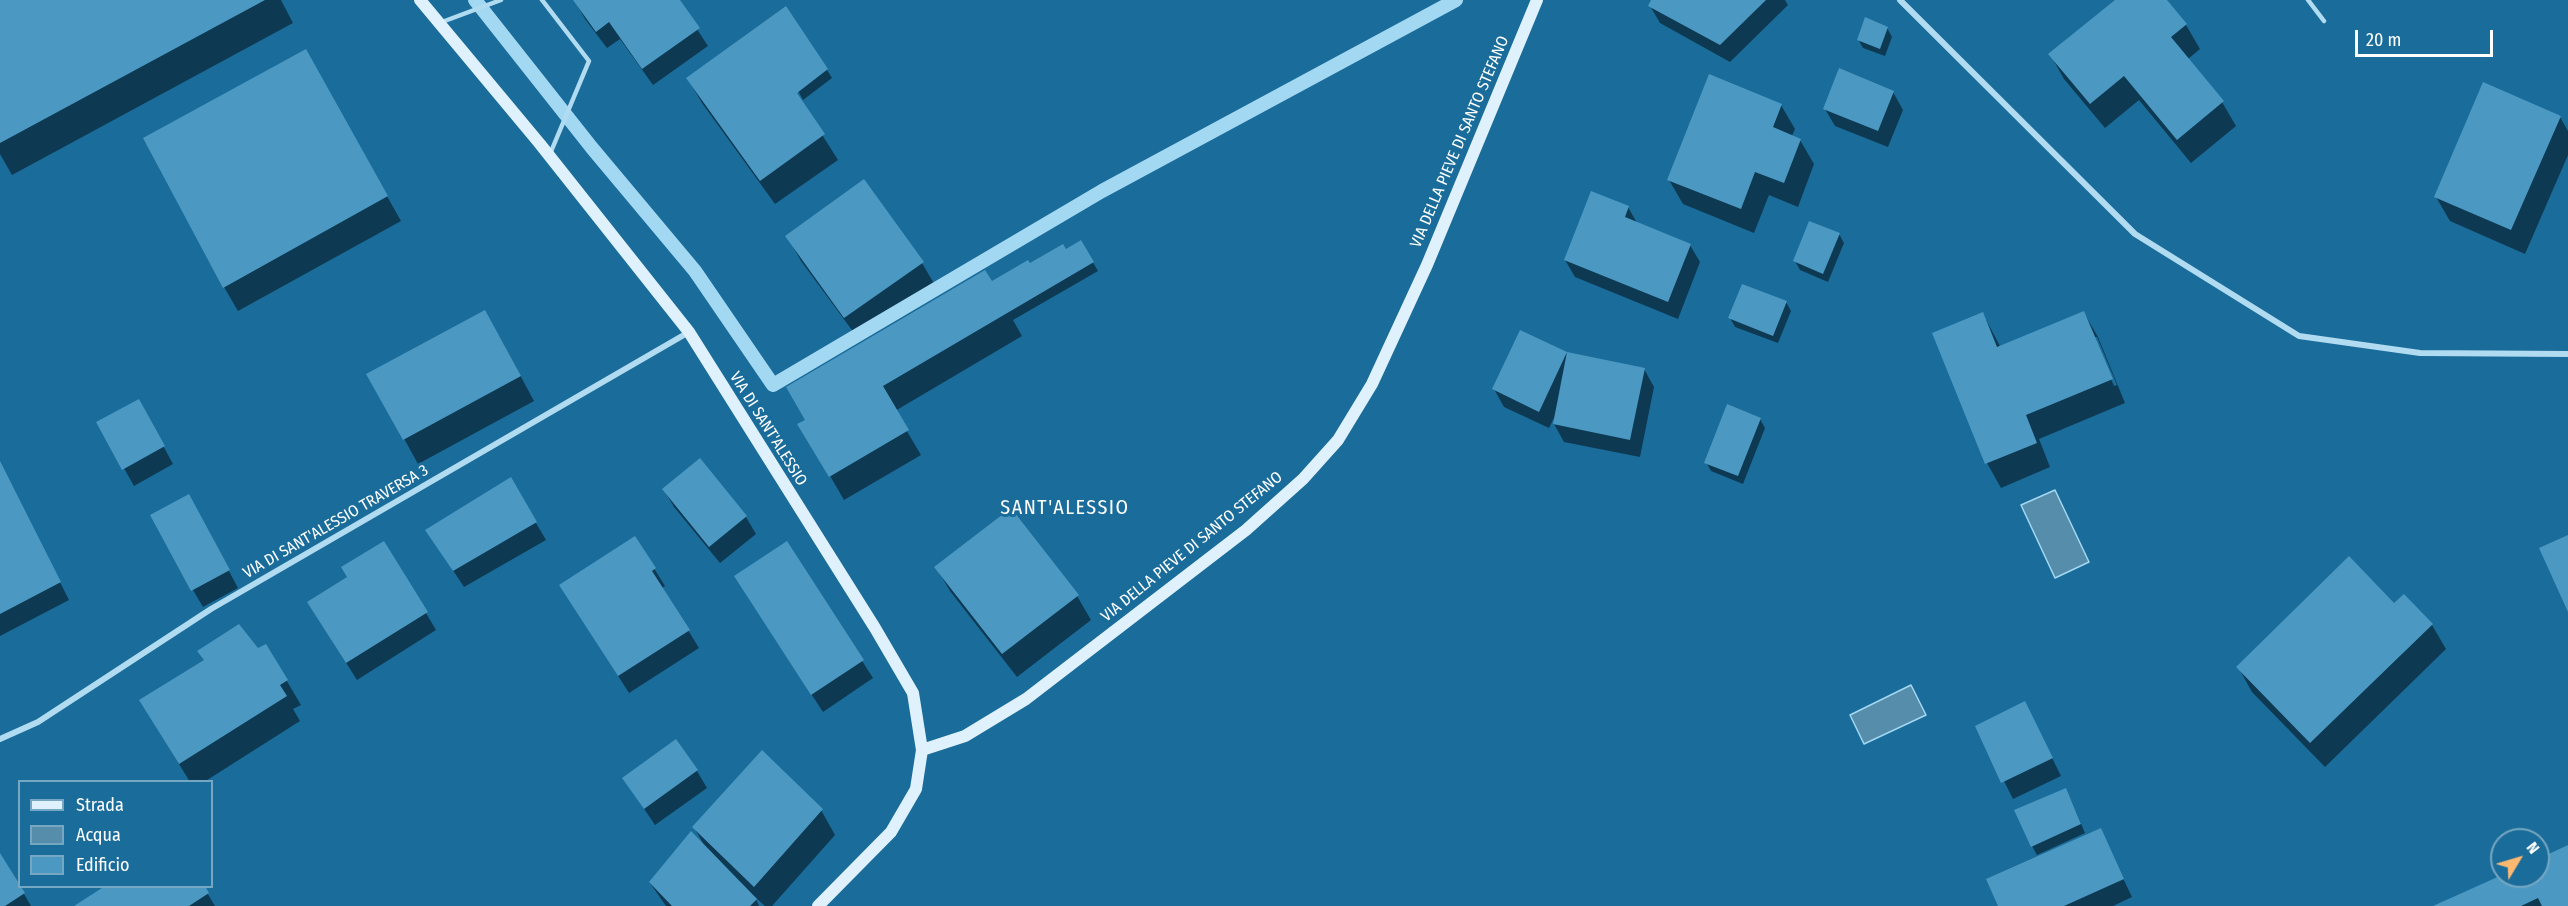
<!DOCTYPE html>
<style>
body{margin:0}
#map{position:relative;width:2568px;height:906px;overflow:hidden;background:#1a6c9a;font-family:"Fira Sans Condensed",sans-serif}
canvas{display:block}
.legend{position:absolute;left:18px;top:780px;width:195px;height:108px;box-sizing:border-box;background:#1a6c9a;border:2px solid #76a7c2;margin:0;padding:8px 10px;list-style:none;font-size:18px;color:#fff}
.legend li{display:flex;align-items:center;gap:12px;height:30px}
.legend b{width:30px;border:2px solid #76a7c2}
.north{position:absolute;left:2490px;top:828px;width:60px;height:60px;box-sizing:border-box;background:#1a6c9a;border:2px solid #76a7c2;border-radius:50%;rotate:52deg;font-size:16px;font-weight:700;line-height:24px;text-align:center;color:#fff}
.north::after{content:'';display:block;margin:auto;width:21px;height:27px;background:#ffb870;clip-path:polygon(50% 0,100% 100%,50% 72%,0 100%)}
.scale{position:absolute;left:2355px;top:30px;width:138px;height:27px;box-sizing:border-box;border:3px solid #fff;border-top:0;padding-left:8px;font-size:18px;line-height:21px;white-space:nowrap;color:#fff;-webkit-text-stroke:4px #1a6c9a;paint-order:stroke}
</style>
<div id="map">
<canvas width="2568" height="906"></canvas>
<ul class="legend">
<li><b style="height:8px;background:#def1fc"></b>Strada</li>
<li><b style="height:16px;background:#568dab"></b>Acqua</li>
<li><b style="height:16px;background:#4b99c3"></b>Edificio</li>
</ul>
<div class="north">N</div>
<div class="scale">20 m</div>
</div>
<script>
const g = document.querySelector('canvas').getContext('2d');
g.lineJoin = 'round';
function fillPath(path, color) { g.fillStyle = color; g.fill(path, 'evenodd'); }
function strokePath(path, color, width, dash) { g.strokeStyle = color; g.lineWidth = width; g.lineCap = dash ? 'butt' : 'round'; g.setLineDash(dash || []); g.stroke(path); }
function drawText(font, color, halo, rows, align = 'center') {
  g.font = font + ' "Fira Sans Condensed",sans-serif'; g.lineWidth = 6; g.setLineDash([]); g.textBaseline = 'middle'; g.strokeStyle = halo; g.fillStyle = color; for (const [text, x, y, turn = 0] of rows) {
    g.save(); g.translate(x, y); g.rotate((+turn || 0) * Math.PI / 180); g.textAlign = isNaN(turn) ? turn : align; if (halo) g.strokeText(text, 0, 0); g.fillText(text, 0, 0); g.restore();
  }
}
const water = new Path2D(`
 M 2055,490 L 2089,562 L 2055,578 L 2021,505 Z
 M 1911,685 L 1926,715 L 1864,744 L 1850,715 Z`);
const shadow = new Path2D(`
 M 0,0 L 281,0 L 293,23 L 12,175 L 0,154 Z
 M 577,0 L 678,0 L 708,46 L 653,85 L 620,39 L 607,48 L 585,19 L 575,1 Z
 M 1653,0 L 1785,0 L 1788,5 L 1730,62 L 1660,23 L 1650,6 Z
 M 2117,0 L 2165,0 L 2186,25 L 2200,49 L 2188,59 L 2222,102 L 2236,126 L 2191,163 L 2139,100 L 2105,128 L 2064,79 L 2050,54 Z
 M 1887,28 L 1892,37 L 1885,56 L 1863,48 L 1858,39 Z
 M 305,51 L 401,221 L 238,311 L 224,287 Z
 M 827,70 L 832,78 L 803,100 L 795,85 L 792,87 L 838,160 L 775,204 L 702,103 L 688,79 Z
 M 1893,92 L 1903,110 L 1888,147 L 1835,126 L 1825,109 Z
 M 1781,105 L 1795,129 L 1792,136 L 1800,140 L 1814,164 L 1798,207 L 1769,195 L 1754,233 L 1683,204 L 1669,180 Z
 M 2560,117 L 2568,131 L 2568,155 L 2525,254 L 2450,221 L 2436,197 Z
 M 1628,207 L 1637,223 L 1690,245 L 1700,262 L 1678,319 L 1575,277 L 1565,260 Z
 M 1839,234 L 1844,243 L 1828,282 L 1800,270 L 1795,261 Z
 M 787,236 L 922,263 L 936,287 L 860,341 L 801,261 Z
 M 1081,242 L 1098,271 L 1013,320 L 1022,336 L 895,411 L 921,455 L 844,500 L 800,424 L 1008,312 L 1030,265 L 1065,252 Z
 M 1786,302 L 1791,311 L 1778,343 L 1735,327 L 1730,318 Z
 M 2084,313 L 2098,337 L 2125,403 L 2039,439 L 2050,467 L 2001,488 L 1987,463 L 1983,314 L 2001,348 ZM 2093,337 L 2097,337 L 2117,385 L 2114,386 Z
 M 499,336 L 534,401 L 418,464 L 369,375 Z
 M 1566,353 L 1644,369 L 1654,387 L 1640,457 L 1564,442 L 1554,424 L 1555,416 L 1549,428 L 1504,407 L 1494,389 Z
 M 148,418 L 173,464 L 134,486 L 98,422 Z
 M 1760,419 L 1765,428 L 1743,484 L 1711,471 L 1706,462 Z
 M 700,460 L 746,517 L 756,534 L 720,563 L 674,507 L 664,490 Z
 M 0,463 L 69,600 L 0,636 Z
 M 510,479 L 546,540 L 464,587 L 427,531 Z
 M 198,513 L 238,588 L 203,607 L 193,590 Z
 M 635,538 L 665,586 L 662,588 L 699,648 L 629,693 L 571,602 Z
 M 787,544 L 873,678 L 823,712 L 746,594 Z
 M 936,567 L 1077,596 L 1091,620 L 1017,677 L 950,591 Z
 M 2394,605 L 2432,625 L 2446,649 L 2325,767 L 2252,692 L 2238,667 Z
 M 426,613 L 436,630 L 357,680 L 319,620 Z
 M 266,646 L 301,705 L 293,709 L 300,721 L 204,782 L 190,782 L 155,725 Z
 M 2025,703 L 2061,776 L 2013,799 L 1977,727 Z
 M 697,771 L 707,788 L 655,825 L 624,779 Z
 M 2070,798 L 2085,833 L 2037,855 L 2032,846 Z
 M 821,810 L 835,835 L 772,906 L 765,906 L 755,897 L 759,906 L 666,906 L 650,883 L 705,847 L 694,827 Z
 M 2100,830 L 2132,897 L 2113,906 L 2000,906 Z
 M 2568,847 L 2568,906 L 2436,906 L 2538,876 L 2538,861 Z
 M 0,856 L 24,894 L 31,906 L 0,906 Z
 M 203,886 L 215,906 L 77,906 Z`);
const stream = new Path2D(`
 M 475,0 L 592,148 L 695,271 L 773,385 L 1102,191 L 1456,0`);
const building = new Path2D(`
 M 0,0 L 265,0 L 0,143 Z
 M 573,0 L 680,0 L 700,28 L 642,69 L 609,22 L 596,32 Z
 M 1651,0 L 1766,0 L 1720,45 L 1648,6 Z
 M 2115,0 L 2167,0 L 2187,24 L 2171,37 L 2224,101 L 2177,140 L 2124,76 L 2090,104 L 2048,54 Z
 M 786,6 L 828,69 L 797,93 L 825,134 L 760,181 L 686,78 Z
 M 1865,17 L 1888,27 L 1880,49 L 1857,40 Z
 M 306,49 L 388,196 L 223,288 L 143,138 Z
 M 1839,68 L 1894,91 L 1878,131 L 1823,109 Z
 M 1709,74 L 1782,104 L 1773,127 L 1801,139 L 1784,183 L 1755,172 L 1741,209 L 1667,180 Z
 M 2483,82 L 2561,116 L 2511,230 L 2434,197 Z
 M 864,179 L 924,262 L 844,318 L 785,236 Z
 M 1591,191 L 1629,206 L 1625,217 L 1691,244 L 1668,302 L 1564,260 Z
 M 1809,221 L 1840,233 L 1823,274 L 1793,261 Z
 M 1081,240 L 1094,262 L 883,386 L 909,430 L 829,477 L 797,424 L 805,420 L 786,387 L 985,270 L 992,281 L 1028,260 L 1030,263 L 1063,244 L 1066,249 Z
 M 1742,284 L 1787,301 L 1773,336 L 1728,318 Z
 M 485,310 L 521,376 L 403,440 L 366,374 Z
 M 2084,311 L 2113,379 L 2026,415 L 2037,443 L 1985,464 L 1932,333 L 1983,312 L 1997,347 Z
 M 1520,330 L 1567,352 L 1539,412 L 1492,389 Z
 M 1567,352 L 1645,368 L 1630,440 L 1553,424 Z
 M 139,399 L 165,446 L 122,470 L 96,422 Z
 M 1727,404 L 1761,418 L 1738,476 L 1704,463 Z
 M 700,458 L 747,516 L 709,547 L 662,489 Z
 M 0,461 L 61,582 L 0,614 Z
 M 511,477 L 537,522 L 453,571 L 425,530 Z
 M 189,494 L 230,570 L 191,591 L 150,515 Z
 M 1011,508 L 1079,595 L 1002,654 L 934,567 Z
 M 2568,535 L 2568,612 L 2539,548 Z
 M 635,536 L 656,568 L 652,571 L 690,630 L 618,676 L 559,585 Z
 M 384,541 L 428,612 L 346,663 L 307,602 L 347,577 L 341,567 Z
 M 787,541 L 864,660 L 811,695 L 734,576 Z
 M 2349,556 L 2394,603 L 2404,594 L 2433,624 L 2310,743 L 2236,667 Z
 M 239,624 L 258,648 L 266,644 L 288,680 L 280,685 L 287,696 L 179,764 L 139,700 L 204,660 L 197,651 Z
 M 2025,701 L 2053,758 L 2001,783 L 1975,726 Z
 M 676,739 L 698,770 L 644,809 L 622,778 Z
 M 762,750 L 823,809 L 754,887 L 692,827 Z
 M 2066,788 L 2081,824 L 2031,847 L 2014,810 Z
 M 2101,828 L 2124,879 L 2064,906 L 1998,906 L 1986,879 Z
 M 691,831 L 757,899 L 750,906 L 672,906 L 649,882 Z
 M 2568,845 L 2568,906 L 2542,906 L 2538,898 L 2521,906 L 2433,906 L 2502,875 L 2538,876 L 2538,859 Z
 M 0,853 L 25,893 L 5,906 L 0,906 Z
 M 105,886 L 205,886 L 209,893 L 189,906 L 74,906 Z`);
const lane = new Path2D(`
 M 542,0 L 589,61 L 550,154
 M 2308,0 L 2324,21
 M 442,22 L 501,0`);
const street = new Path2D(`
 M 1900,0 L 2135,234 L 2299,336 L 2420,353 L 2568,354
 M 0,739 L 38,722 L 211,609 L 689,332`);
const secondary = new Path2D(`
 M 420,0 L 540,144 L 689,332 L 875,628 L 913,693 L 922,750 L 916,789 L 891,832 L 818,906
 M 922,750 L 965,736 L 1026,699 L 1246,530 L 1303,479 L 1338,440 L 1372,384 L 1427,265 L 1537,0`);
const streetNames = [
 ["VIA DELLA PIEVE DI SANTO STEFANO",1460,142,-67],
 ["VIA DI SANT'ALESSIO",768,429,58],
 ["VIA DI SANT'ALESSIO TRAVERSA 3",336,522,-30],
 ["VIA DELLA PIEVE DI SANTO STEFANO",1192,547,-39]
];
const quarterNames = [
 ["SANT'ALESSIO",1065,508]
];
fillPath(water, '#568dab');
strokePath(water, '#a3d8f3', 1.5);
fillPath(shadow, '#0007');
strokePath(stream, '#a3d8f3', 14);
fillPath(building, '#4b99c3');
strokePath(lane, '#b0dbf1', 4.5);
strokePath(street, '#b0dbf1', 6);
strokePath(secondary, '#def1fc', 12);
drawText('16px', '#fff', '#1a6c9a', streetNames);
g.letterSpacing = '1.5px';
drawText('20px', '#fff', '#1a6c9a', quarterNames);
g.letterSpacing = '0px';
</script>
